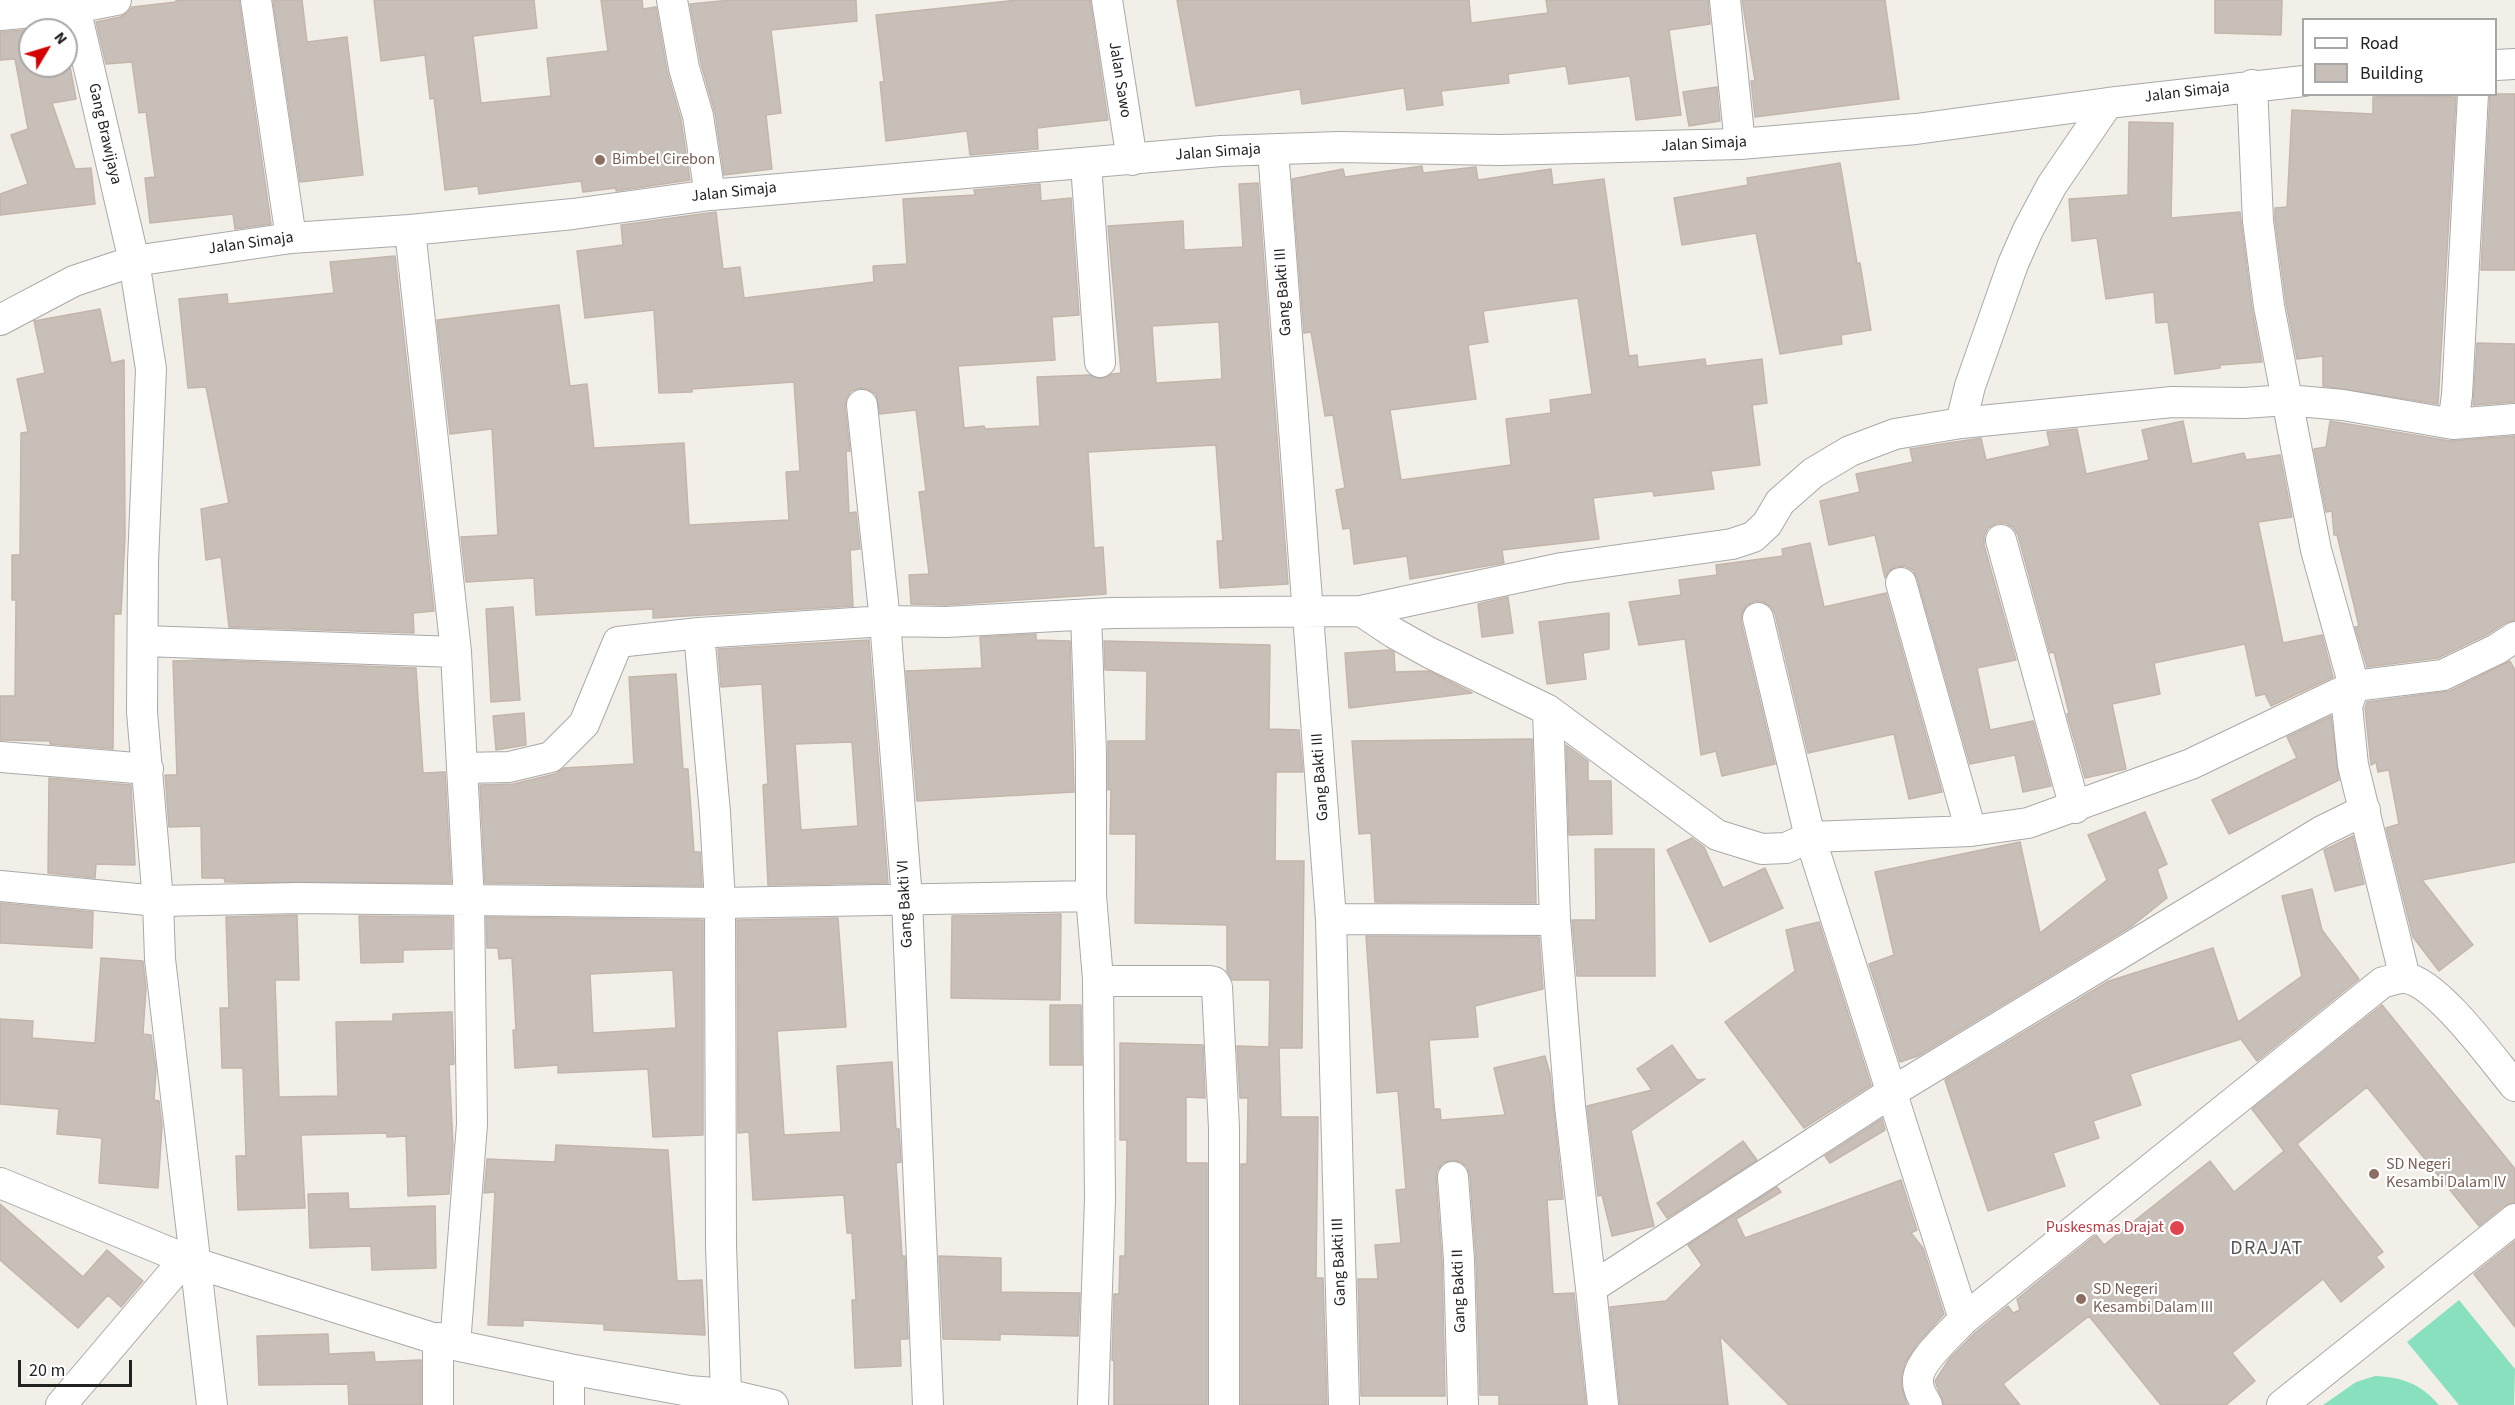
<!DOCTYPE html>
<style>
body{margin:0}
#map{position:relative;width:2515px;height:1405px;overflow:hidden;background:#f2efe9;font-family:"Source Sans 3",sans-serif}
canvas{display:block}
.legend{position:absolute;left:2302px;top:18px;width:195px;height:78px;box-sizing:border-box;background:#fff;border:2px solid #a7a7a7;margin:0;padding:8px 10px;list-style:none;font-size:18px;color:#222}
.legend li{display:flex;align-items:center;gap:12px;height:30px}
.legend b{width:30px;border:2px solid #a7a7a7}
.north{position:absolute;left:18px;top:18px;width:60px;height:60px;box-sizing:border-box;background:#fff;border:2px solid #a7a7a7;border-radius:50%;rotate:52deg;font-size:16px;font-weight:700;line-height:24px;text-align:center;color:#222}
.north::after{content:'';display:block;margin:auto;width:21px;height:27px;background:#d40000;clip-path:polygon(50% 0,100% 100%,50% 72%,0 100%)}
.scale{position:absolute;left:18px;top:1360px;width:114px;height:27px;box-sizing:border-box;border:3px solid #222;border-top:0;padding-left:8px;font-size:18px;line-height:21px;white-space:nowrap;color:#222;-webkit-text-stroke:4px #fff;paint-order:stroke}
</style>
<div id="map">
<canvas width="2515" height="1405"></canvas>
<ul class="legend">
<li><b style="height:8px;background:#fff"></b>Road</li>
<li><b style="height:16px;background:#c7bfb8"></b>Building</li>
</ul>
<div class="north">N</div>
<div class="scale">20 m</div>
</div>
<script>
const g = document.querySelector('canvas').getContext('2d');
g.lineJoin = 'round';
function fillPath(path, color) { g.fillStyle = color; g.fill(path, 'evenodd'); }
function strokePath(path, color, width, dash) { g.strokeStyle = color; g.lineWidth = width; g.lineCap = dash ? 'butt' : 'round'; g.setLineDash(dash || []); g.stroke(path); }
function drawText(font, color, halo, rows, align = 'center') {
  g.font = font + ' "Source Sans 3",sans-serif'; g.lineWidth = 4.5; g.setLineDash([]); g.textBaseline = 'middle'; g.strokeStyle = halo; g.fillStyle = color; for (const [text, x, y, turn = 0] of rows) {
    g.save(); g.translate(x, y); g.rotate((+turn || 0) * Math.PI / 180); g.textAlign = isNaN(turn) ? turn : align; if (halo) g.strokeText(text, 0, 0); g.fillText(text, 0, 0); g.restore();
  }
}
const pitch = new Path2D(`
 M 2459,1300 L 2515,1369 L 2514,1405 L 2459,1405 L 2407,1342 Z
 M 2375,1376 C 2402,1377 2421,1384 2439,1405 L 2323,1405 L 2356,1382 Z`);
const building = new Path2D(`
 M 176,0 L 239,0 L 271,224 L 235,229 L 233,214 L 150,223 L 145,178 L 155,177 L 146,112 L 139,113 L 132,62 L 106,64 L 96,22 L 120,17 L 127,13 L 132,7 L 176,2 Z
 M 273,0 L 302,0 L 307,42 L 347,37 L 363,175 L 300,182 Z
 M 374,0 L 534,0 L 537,28 L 473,36 L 481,103 L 551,96 L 547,58 L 608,51 L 601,0 L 642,0 L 643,9 L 656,7 L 667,71 L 681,120 L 690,180 L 616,191 L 616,188 L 583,192 L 581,181 L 479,194 L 478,186 L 445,190 L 434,98 L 430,99 L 425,55 L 381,61 Z
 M 731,0 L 856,0 L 857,21 L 771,30 L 781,113 L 766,115 L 772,169 L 724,175 L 715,113 L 701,64 L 690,4 Z
 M 1018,0 L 1090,0 L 1108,120 L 1037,128 L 1038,149 L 970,155 L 967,131 L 886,141 L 880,82 L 884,82 L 876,15 Z
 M 1177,0 L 1469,0 L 1471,23 L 1548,13 L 1546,0 L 1708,0 L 1710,24 L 1669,30 L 1681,115 L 1636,120 L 1630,76 L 1569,84 L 1566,66 L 1508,74 L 1509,83 L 1441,91 L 1443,105 L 1407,110 L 1404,88 L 1302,104 L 1300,89 L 1196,106 Z
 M 1742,0 L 1885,0 L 1899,99 L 1755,117 L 1751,81 L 1755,81 Z
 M 2215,0 L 2282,0 L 2281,35 L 2215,33 Z
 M 62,27 L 62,30 L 30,30 L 30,66 L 66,66 L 66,45 L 76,99 L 52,103 L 75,169 L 91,168 L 95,204 L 0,215 L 0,194 L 28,184 L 11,135 L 28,129 L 15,59 L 0,60 L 0,32 Z
 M 1717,87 L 1720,121 L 1689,126 L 1683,92 Z
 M 2490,94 L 2515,94 L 2515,270 L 2481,270 Z
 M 2412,96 L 2456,97 L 2438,404 L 2323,386 L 2323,356 L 2297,359 L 2286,303 L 2275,220 L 2275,208 L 2287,207 L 2292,110 L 2373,114 L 2373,97 Z
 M 2129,122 L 2173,123 L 2171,218 L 2240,212 L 2252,308 L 2262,362 L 2220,365 L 2220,368 L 2175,374 L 2168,322 L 2156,323 L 2154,292 L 2106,299 L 2097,238 L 2072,241 L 2069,199 L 2128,195 Z
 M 1840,163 L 1857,263 L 1860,263 L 1871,330 L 1841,335 L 1842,344 L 1780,354 L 1756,233 L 1682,245 L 1674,198 L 1748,185 L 1747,178 Z
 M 1422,166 L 1423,173 L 1476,167 L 1478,180 L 1551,169 L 1553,185 L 1604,179 L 1629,356 L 1637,355 L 1638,367 L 1705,359 L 1706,366 L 1762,359 L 1767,403 L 1752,405 L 1760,465 L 1711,471 L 1714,489 L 1654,496 L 1653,491 L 1593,498 L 1599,539 L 1502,550 L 1504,563 L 1410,579 L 1407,556 L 1354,564 L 1350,528 L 1343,529 L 1336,490 L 1345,488 L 1333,415 L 1325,416 L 1311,332 L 1304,333 L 1292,179 L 1343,169 L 1345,177 ZM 1578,298 L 1592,394 L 1550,400 L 1551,413 L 1506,419 L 1511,465 L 1401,480 L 1390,410 L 1476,399 L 1468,345 L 1488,342 L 1483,311 Z
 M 1258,183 L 1288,584 L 1220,588 L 1217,541 L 1223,541 L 1216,445 L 1088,452 L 1094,548 L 1103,547 L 1106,594 L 946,605 L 911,604 L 909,575 L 929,574 L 919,492 L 926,491 L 916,410 L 880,414 L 876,394 L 869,390 L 861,388 L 851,391 L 846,399 L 845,406 L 850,451 L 846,451 L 849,513 L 856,512 L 860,549 L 850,550 L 853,606 L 653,618 L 653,609 L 536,615 L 534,578 L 466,582 L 461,537 L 498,535 L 492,429 L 450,434 L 437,320 L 559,305 L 570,386 L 587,384 L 594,448 L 684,443 L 689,525 L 789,520 L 786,472 L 800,471 L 794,382 L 692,389 L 692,392 L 659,393 L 654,310 L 585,318 L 577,251 L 623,245 L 621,225 L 716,212 L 723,269 L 740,267 L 744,298 L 874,282 L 873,266 L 907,264 L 903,199 L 975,195 L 974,190 L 1040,184 L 1041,201 L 1071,198 L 1079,315 L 1052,317 L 1055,360 L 958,366 L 964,428 L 984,426 L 985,429 L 1040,426 L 1037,377 L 1089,375 L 1101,379 L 1112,374 L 1121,373 L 1108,226 L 1183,221 L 1184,250 L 1243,247 L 1239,184 ZM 1219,322 L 1222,379 L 1156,383 L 1152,326 Z
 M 395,256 L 434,611 L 413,613 L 414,633 L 229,627 L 221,557 L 206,560 L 201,509 L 229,503 L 206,387 L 188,388 L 179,299 L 227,294 L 228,304 L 334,293 L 330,262 Z
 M 100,309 L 111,363 L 124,360 L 125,537 L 121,614 L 114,614 L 113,749 L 50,744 L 50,741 L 0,740 L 0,696 L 15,696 L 16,600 L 12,600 L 12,555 L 20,555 L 21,433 L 28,432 L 17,379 L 45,373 L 34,321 Z
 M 2477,343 L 2515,344 L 2515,402 L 2473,405 Z
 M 2183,421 L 2192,464 L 2244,453 L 2246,460 L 2280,455 L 2292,517 L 2258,522 L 2283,643 L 2322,635 L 2333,677 L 2271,706 L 2265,694 L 2256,696 L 2245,644 L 2154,663 L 2160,694 L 2112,704 L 2126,769 L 2085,778 L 2067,714 L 2069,713 L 2054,652 L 2050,653 L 2018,535 L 2013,527 L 2005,523 L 1997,523 L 1988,528 L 1984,536 L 1984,545 L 2016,660 L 1977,668 L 1990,730 L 2033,721 L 2051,786 L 2023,792 L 2015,755 L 1970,764 L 1917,578 L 1913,570 L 1905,566 L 1896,567 L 1889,571 L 1885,578 L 1875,535 L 1829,545 L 1820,501 L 1860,492 L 1856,474 L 1913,462 L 1910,449 L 1981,438 L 1986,460 L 2050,446 L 2047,432 L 2077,429 L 2086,474 L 2149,460 L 2142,430 Z
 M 2330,421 L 2450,441 L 2515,436 L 2515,620 L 2505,623 L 2488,634 L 2438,658 L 2367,667 L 2355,627 L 2359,626 L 2337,535 L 2334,535 L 2332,511 L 2326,512 L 2314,449 L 2326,447 Z
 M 1810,543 L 1824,607 L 1886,593 L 1942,792 L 1909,799 L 1894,734 L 1808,753 L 1775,614 L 1771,607 L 1763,602 L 1755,601 L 1747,605 L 1742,613 L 1741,621 L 1775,764 L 1722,776 L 1716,751 L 1701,755 L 1685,639 L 1639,645 L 1629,602 L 1681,595 L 1679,580 L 1717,575 L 1716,565 L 1783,556 L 1782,549 Z
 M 1508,597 L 1513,633 L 1482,637 L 1478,604 Z
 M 513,607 L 520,700 L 491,702 L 486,609 Z
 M 1609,613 L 1609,649 L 1583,653 L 1586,679 L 1547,684 L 1539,622 Z
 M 1036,634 L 1036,640 L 1070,641 L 1074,792 L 917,801 L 906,671 L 982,668 L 980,637 Z
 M 869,640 L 888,883 L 768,885 L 763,785 L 768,784 L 762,684 L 721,687 L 718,649 ZM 852,742 L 858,826 L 801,830 L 795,744 Z
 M 1104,641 L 1270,645 L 1269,729 L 1299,730 L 1303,772 L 1276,772 L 1275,861 L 1304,861 L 1302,1048 L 1279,1048 L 1281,1117 L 1318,1117 L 1316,1278 L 1323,1278 L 1327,1405 L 1241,1405 L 1241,1164 L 1247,1164 L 1248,1098 L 1240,1098 L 1237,1046 L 1269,1047 L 1270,980 L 1232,980 L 1227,971 L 1227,925 L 1135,923 L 1136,834 L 1110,834 L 1111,789 L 1108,790 L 1108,741 L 1146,741 L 1147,671 L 1105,670 Z
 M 1389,650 L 1394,652 L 1395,672 L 1429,671 L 1472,693 L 1349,708 L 1345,653 Z
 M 205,660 L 416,668 L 423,773 L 445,772 L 451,883 L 225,882 L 224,878 L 202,878 L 201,826 L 169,827 L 165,775 L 177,775 L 173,661 Z
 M 2510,661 L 2515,670 L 2515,862 L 2422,880 L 2473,945 L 2439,971 L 2413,937 L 2386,828 L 2399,824 L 2389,770 L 2378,772 L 2376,762 L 2371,765 L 2365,708 L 2367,702 L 2450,691 Z
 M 676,674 L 683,769 L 688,769 L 694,852 L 700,852 L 702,886 L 485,883 L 480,785 L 513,784 L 555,774 L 564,768 L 634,764 L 629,677 Z
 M 524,713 L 526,745 L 496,750 L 493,716 Z
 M 2331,716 L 2339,780 L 2229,834 L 2212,800 L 2297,758 L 2287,737 Z
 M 1532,739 L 1536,903 L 1375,902 L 1371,833 L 1359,834 L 1352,741 Z
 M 1566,745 L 1588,761 L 1588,781 L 1611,781 L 1612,834 L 1569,835 Z
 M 49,778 L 131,785 L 135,865 L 96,864 L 95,878 L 48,873 Z
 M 2145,812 L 2167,864 L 2157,869 L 2167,898 L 2132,926 L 1918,1056 L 1900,1062 L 1869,964 L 1894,955 L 1875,872 L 2020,842 L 2040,933 L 2107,880 L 2088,835 Z
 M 2353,836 L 2364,884 L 2335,891 L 2324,850 Z
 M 1692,838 L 1704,847 L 1723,888 L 1765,868 L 1783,908 L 1710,942 L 1667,850 Z
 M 1595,849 L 1654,849 L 1655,976 L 1577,976 L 1572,920 L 1596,920 Z
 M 2312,889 L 2322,930 L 2359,979 L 2257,1061 L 2241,1039 L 2130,1074 L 2141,1105 L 2093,1121 L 2099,1138 L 2053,1153 L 2065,1186 L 1988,1211 L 1945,1080 L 2109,981 L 2213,948 L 2238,1022 L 2302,976 L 2282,896 Z
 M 0,903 L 93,912 L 92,948 L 0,943 Z
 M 1061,914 L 1060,1000 L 951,998 L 952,916 Z
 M 297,915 L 299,980 L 275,980 L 279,1097 L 338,1096 L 336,1022 L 393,1021 L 393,1014 L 452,1012 L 454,1064 L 449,1065 L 453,1145 L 449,1194 L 408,1196 L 406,1136 L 387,1137 L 387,1133 L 301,1135 L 305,1208 L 238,1210 L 236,1156 L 246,1156 L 243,1068 L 222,1068 L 220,1008 L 229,1008 L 226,917 Z
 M 359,916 L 452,917 L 452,949 L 403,950 L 403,962 L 361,963 Z
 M 486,917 L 703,920 L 703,1135 L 653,1137 L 648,1069 L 558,1073 L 558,1065 L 515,1068 L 513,1030 L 516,1030 L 512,958 L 499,959 L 498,948 L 487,948 ZM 673,970 L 676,1028 L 593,1033 L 590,974 Z
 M 838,918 L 846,1027 L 777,1031 L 784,1135 L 841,1132 L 837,1066 L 892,1062 L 896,1129 L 899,1129 L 901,1162 L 896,1163 L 902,1256 L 905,1256 L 908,1339 L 900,1339 L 901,1366 L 855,1368 L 852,1300 L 856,1300 L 852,1233 L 847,1233 L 844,1195 L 753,1200 L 749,1132 L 738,1133 L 737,920 Z
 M 1819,922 L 1871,1085 L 1804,1128 L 1725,1022 L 1795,971 L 1786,930 Z
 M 1366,936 L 1539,937 L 1543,989 L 1475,1006 L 1478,1037 L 1429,1040 L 1434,1109 L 1440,1109 L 1441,1120 L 1505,1115 L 1494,1068 L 1545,1056 L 1550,1074 L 1563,1199 L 1547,1200 L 1553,1294 L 1574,1293 L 1586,1405 L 1499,1405 L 1499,1395 L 1480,1395 L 1476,1259 L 1470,1176 L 1467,1167 L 1461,1162 L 1452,1160 L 1443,1163 L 1437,1170 L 1436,1178 L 1442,1261 L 1445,1396 L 1361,1396 L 1358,1279 L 1378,1279 L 1375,1245 L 1401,1243 L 1396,1190 L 1406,1189 L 1398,1091 L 1377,1093 Z
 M 101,958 L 143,961 L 146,988 L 143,1034 L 151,1035 L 156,1070 L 154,1100 L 159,1101 L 162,1126 L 158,1188 L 99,1183 L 102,1138 L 57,1134 L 59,1109 L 0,1104 L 0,1019 L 33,1021 L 32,1038 L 95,1043 Z
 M 1050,1005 L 1081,1005 L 1082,1065 L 1050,1065 Z
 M 2382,1005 L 2515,1169 L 2515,1202 L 2504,1206 L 2479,1226 L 2367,1087 L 2297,1144 L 2383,1252 L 2376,1257 L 2384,1267 L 2341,1302 L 2323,1279 L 2232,1353 L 2255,1381 L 2226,1405 L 2161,1405 L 2089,1316 L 2003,1384 L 2020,1405 L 1944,1405 L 1935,1381 L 1950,1358 L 1976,1332 L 2008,1306 L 2013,1313 L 2020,1310 L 2017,1299 L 2096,1235 L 2104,1245 L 2210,1161 L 2234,1192 L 2284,1151 L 2252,1109 Z
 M 1120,1043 L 1203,1045 L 1205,1098 L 1186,1097 L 1186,1163 L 1207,1163 L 1207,1405 L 1114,1405 L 1114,1361 L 1112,1360 L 1114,1294 L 1119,1294 L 1120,1256 L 1125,1256 L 1127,1140 L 1120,1140 Z
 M 1672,1045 L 1697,1080 L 1705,1079 L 1631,1131 L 1654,1226 L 1612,1236 L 1602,1195 L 1598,1196 L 1587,1106 L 1652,1090 L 1637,1069 Z
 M 1882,1119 L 1885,1130 L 1830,1163 L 1825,1156 Z
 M 1743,1141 L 1757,1160 L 1667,1218 L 1657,1203 Z
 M 556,1145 L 668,1150 L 677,1281 L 702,1280 L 705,1335 L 604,1330 L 604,1324 L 523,1320 L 523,1326 L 488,1325 L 495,1192 L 484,1193 L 487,1159 L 555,1162 Z
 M 1901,1180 L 1917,1230 L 1911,1233 L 1923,1248 L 1944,1314 L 1917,1344 L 1905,1363 L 1901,1384 L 1907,1405 L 1789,1405 L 1720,1336 L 1728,1405 L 1620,1405 L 1610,1307 L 1666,1301 L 1702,1265 L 1688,1245 L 1777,1187 L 1781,1192 L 1736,1219 L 1745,1238 Z
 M 348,1193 L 349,1209 L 435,1206 L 436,1268 L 372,1270 L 371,1246 L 310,1248 L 308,1194 Z
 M 0,1204 L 83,1277 L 107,1250 L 143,1281 L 121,1307 L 108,1295 L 78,1328 L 0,1260 Z
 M 2515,1241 L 2515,1327 L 2474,1274 Z
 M 939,1256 L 1001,1258 L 1001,1292 L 1080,1293 L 1078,1336 L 1000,1334 L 1000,1340 L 943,1339 Z
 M 328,1334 L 329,1354 L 374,1352 L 375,1362 L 421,1360 L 421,1405 L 349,1405 L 348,1384 L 259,1385 L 257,1336 Z`);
const minor = new Path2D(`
 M 256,0 L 291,238
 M 672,0 L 684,68 L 698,116 L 710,195
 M 1107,0 L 1132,160
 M 1725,0 L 1740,144
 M 75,8 L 134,261 L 151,369 L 143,562 L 142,712 L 158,901 L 160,959 L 212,1405
 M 0,15 L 75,8 L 116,0
 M 2496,65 L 2515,64
 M 2252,85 L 2258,221 L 2269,306 L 2316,550 L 2354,686 L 2347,706 L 2353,765 L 2405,978
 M 1273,150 L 1331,919 L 1344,1405
 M 1086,164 L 1100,362
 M 410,230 L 456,652 L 469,901 L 472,1124 L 455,1345
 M 0,320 L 74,281 L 134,261 L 291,238 L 410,230 L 573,214 L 710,195 L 1221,151 L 1339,147 L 1500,150 L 1740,144 L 1916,129 L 2108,103 L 2304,81
 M 862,405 L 885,621 L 907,899 L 928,1405
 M 1961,423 L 1970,386 L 2013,264 L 2028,230 L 2052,185 L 2108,103
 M 2453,424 L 2457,395 L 2473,94
 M 2001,540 L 2075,808
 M 1901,583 L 1971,831
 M 1361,611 L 1394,633 L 1430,653 L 1548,710 L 1717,835 L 1762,849 L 1786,848 L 1810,837 L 1971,831 L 2028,823 L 2191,764 L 2354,686 L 2443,675 L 2497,649 L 2515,637
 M 1086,615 L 1091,753 L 1091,896
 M 1758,618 L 1810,837 L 1964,1319
 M 699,633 L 715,813 L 720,903 L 721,1245 L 726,1394
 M 144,641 L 456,652
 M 1548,710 L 1555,920 L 1570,1106 L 1591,1288
 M 0,757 L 148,769
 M 462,768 L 509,767 L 551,757 L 584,724 L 618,642 L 699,633 L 885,621 L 946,622 L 1112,613 L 1361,611 L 1562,568 L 1732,544 L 1753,537 L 1767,524 L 1780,502 L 1813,473 L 1850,451 L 1895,434 L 1961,423 L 2172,402 L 2244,403 L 2287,400 L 2343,405 L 2453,424 L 2515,419
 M 0,886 L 158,901 L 299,898 L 720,903 L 1091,896 L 1098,979 L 1106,981 L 1210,981 L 1214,982 L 1217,987 L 1224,1128 L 1224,1405
 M 1331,919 L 1555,920
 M 1453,1177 L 1459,1260 L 1463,1405
 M 0,1183 L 195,1263 L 455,1345 L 569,1369 L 689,1391 L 726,1394 L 773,1405
 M 569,1369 L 569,1405
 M 61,1405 L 185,1259
 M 438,1405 L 438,1338
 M 1093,1405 L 1100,1199 L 1098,979
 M 1603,1405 L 1591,1288 L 1892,1092 L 2322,831 L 2365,810
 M 1927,1405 C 1922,1396 1917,1389 1918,1378 C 1920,1360 1951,1333 1964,1319 L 2383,982 C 2390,981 2400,977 2406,978 C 2438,983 2493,1060 2515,1086
 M 2282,1405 L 2515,1219`);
const markers = [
 [600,160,6,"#8d6e63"],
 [2374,1174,6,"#8d6e63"],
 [2177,1228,8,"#e0444e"],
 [2081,1299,6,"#8d6e63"]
];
const streetNames = [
 ["Jalan Sawo",1119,80,81],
 ["Jalan Simaja",2187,93,-7],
 ["Gang Brawijaya",104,134,77],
 ["Jalan Simaja",1704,145,-3],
 ["Jalan Simaja",1218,153,-4],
 ["Jalan Simaja",734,193,-6],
 ["Jalan Simaja",251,244,-8],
 ["Gang Bakti III",1284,292,-94],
 ["Gang Bakti III",1321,777,-94],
 ["Gang Bakti VI",906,904,-93],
 ["Gang Bakti III",1340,1262,-92],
 ["Gang Bakti II",1460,1291,-92]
];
const educationNames = [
 ["Bimbel Cirebon",612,160],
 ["SD Negeri",2386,1165],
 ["Kesambi Dalam IV",2386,1183],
 ["SD Negeri",2093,1290],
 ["Kesambi Dalam III",2093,1308]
];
const healthNames = [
 ["Puskesmas Drajat",2164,1228]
];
const quarterNames = [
 ["DRAJAT",2267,1250]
];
fillPath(pitch, '#88e0be');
fillPath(building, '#c7bfb8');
strokePath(building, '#c4b6ab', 1.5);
strokePath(minor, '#a9a9a9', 32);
strokePath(minor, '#fff', 30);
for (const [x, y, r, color] of markers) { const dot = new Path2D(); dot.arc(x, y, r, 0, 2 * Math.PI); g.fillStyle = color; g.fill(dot); strokePath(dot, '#fff', 2); }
drawText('16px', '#222', '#fff', streetNames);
drawText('16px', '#785e54', '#fff', educationNames, 'left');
drawText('16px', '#be3a42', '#fff', healthNames, 'right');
g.letterSpacing = '1.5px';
drawText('20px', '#555', '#fff', quarterNames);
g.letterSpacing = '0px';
</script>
